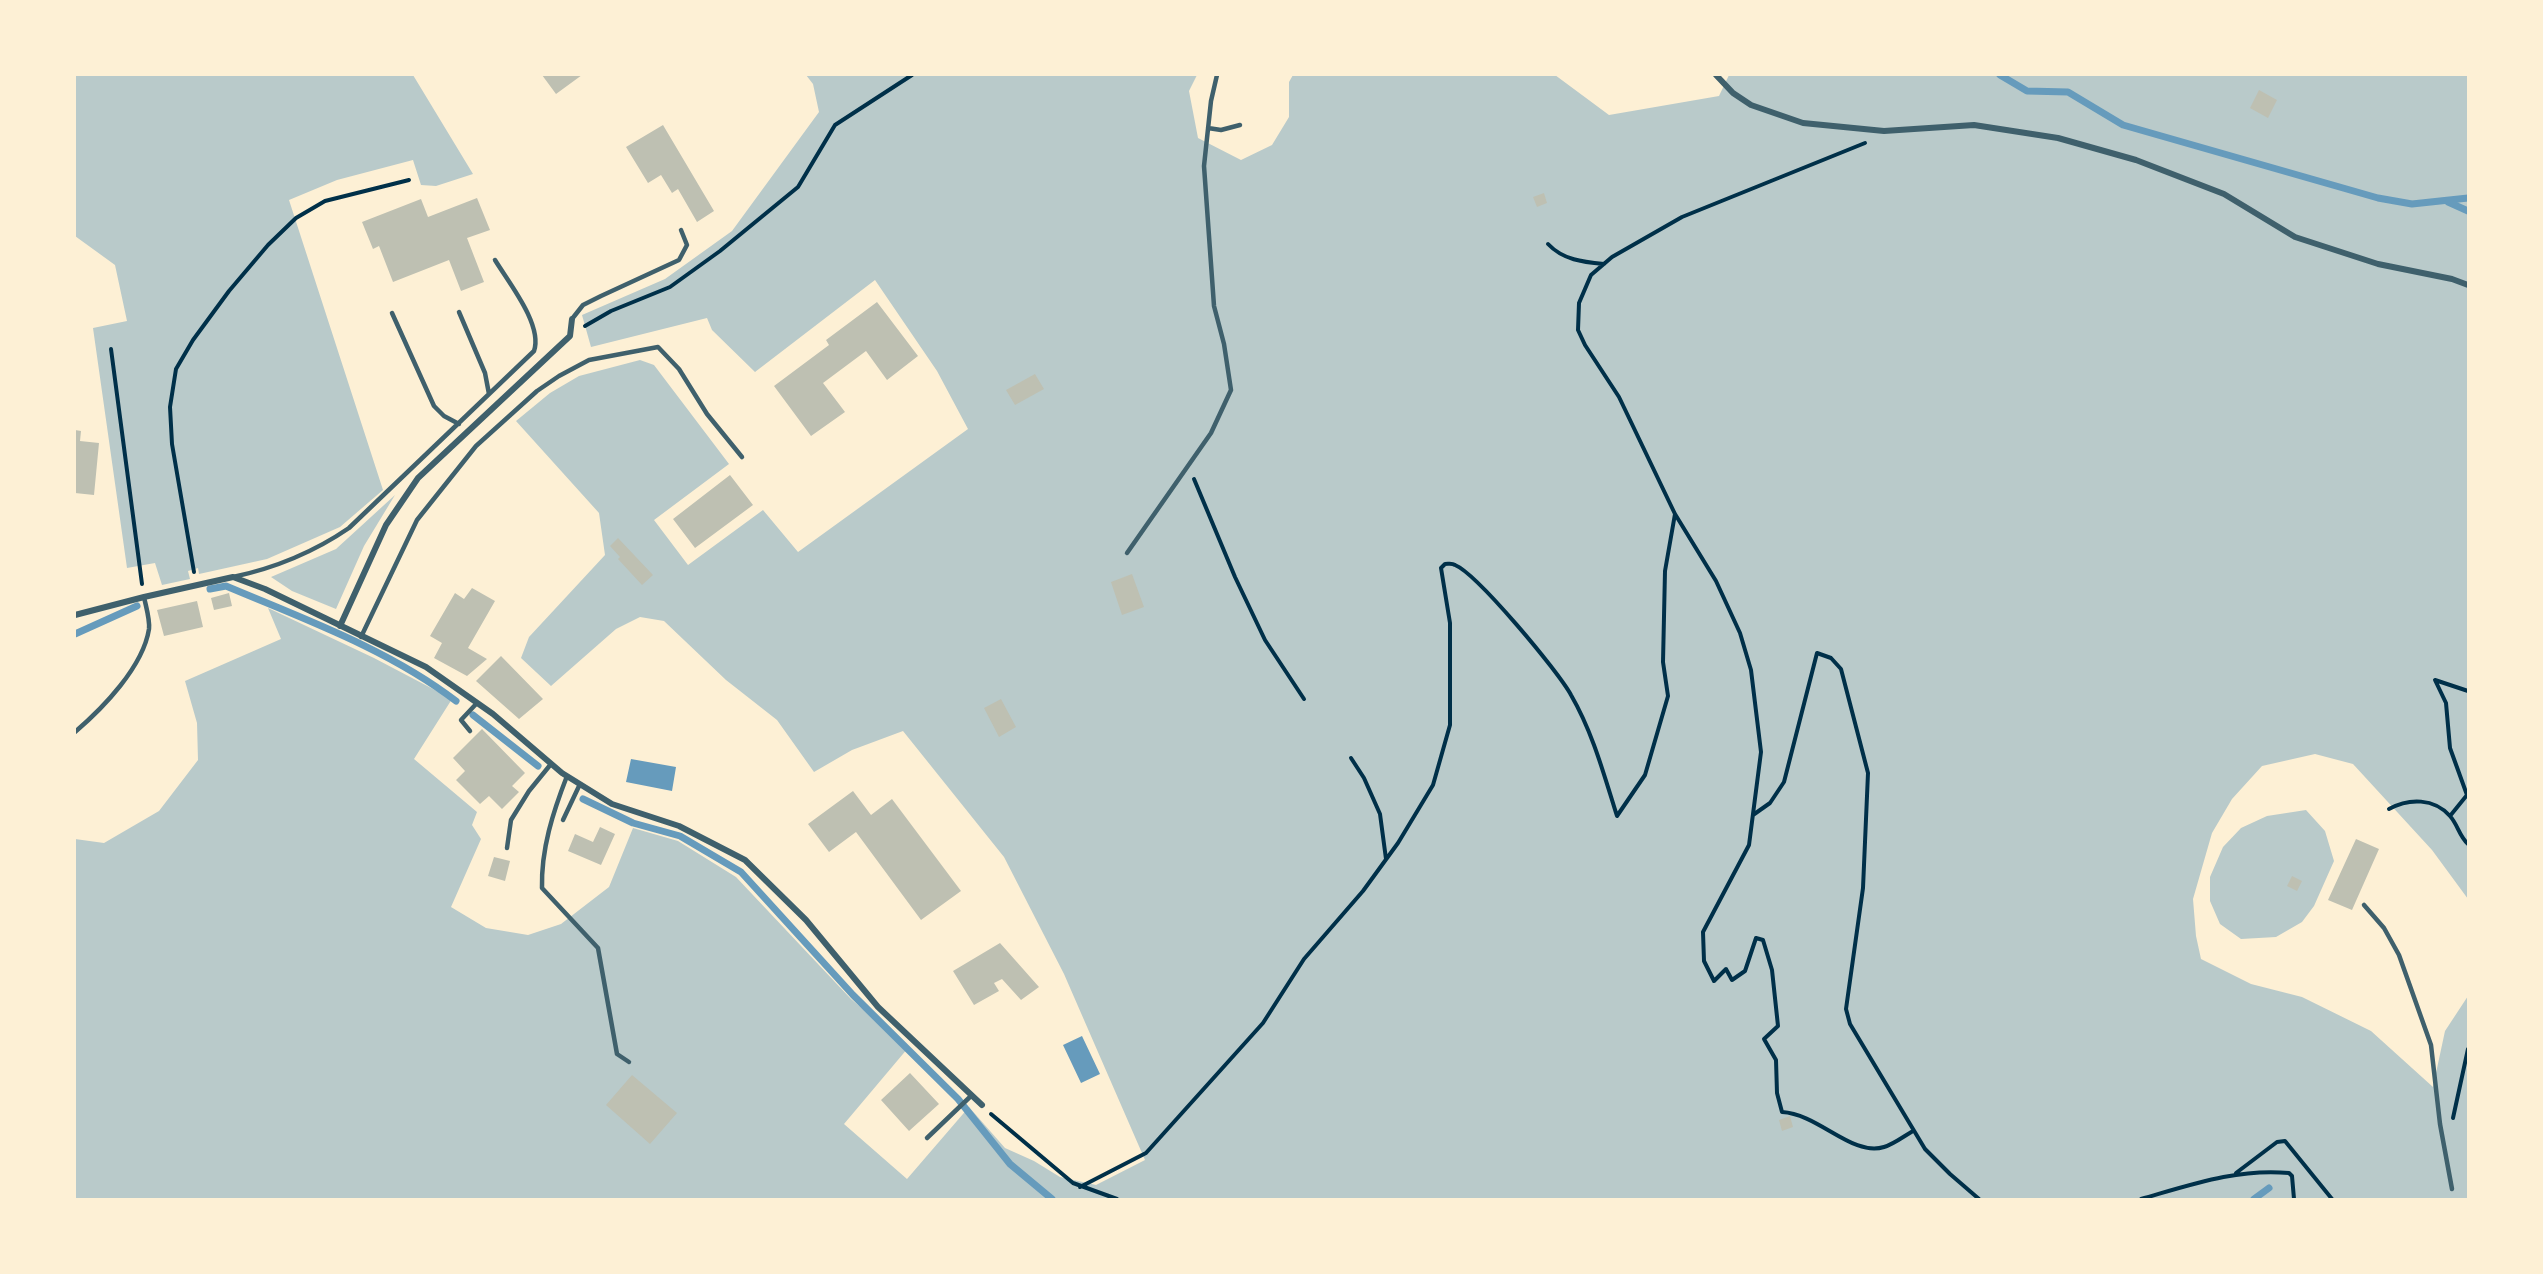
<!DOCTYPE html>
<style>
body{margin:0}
#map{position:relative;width:2543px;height:1274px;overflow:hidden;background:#fdf0d5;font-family:"Exo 2",sans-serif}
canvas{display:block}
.frame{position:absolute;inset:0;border:76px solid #fdf0d5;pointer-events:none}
</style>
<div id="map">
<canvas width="2543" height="1274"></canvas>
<div class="frame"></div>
</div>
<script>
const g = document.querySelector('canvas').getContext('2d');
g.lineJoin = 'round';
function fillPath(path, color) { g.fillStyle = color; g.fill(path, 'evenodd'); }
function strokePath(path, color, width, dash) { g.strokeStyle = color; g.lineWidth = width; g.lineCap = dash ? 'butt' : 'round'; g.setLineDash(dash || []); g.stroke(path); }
const green = new Path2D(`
 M 75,75 L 413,75 L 473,174 L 436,186 L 421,185 L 413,160 L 337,180 L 289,200 L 383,490 L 340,527 L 267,559 L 199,574 L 198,568 L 188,571 L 190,579 L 162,585 L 155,563 L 127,568 L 93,328 L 127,321 L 115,265 L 75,236 Z
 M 806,75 L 1197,75 L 1189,91 L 1198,138 L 1241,160 L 1272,145 L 1289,117 L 1289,82 L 1293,75 L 1555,75 L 1609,115 L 1719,96 L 1729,75 L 2468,75 L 2468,899 L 2432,850 L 2353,764 L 2315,754 L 2262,766 L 2232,799 L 2212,833 L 2193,899 L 2196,936 L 2201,959 L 2251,984 L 2302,997 L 2371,1031 L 2433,1087 L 2445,1031 L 2468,996 L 2468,1199 L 75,1199 L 75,839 L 104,843 L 159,811 L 198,760 L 197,723 L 185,681 L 281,639 L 268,608 L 374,658 L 452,699 L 414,759 L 477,812 L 472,825 L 481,839 L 451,907 L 486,928 L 528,935 L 561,924 L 609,887 L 633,828 L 678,841 L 736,877 L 851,999 L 908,1048 L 844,1124 L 907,1179 L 969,1107 L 1005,1148 L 1034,1161 L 1060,1177 L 1096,1185 L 1145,1160 L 1064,974 L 1004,857 L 903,731 L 852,750 L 814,772 L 777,720 L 726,680 L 664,621 L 640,617 L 616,629 L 551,686 L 521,658 L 529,637 L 605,555 L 599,513 L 516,421 L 550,393 L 579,376 L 640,360 L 654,365 L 729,464 L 654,520 L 688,565 L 763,510 L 798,552 L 968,429 L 937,371 L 875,280 L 755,372 L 712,330 L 707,318 L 591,347 L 582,315 L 665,279 L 732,231 L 819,112 L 813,84 Z
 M 395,495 L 364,546 L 336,609 L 292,591 L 271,577 L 336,549 Z
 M 2306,810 L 2325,831 L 2334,861 L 2314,906 L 2302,922 L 2276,937 L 2241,939 L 2220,924 L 2210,901 L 2210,877 L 2223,847 L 2241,828 L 2267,816 Z`);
const water = new Path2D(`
 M 631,759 L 676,767 L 672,791 L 626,782 Z
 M 1082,1036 L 1100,1074 L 1081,1083 L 1063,1045 Z`);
const stream = new Path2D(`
 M 2000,75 L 2027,91 L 2068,92 L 2123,125 L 2378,198 L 2412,204 L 2468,198
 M 2448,202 L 2468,211
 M 210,589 L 226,586 C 304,619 388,649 456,701
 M 75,634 L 137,606
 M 473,715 L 538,766
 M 583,799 L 633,823 L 680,836 L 741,872 L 853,995 L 958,1099 L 1010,1164 L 1052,1199
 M 2254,1199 L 2269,1188`);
const building = new Path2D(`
 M 542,75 L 582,75 L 556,94 Z
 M 2259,90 L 2277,100 L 2268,118 L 2250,108 Z
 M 663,125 L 714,211 L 697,222 L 678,189 L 672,193 L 661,175 L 648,183 L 626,147 Z
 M 1544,193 L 1547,203 L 1537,207 L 1533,197 Z
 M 477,198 L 490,230 L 467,238 L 484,282 L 461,291 L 449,260 L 393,282 L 379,246 L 373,249 L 362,222 L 421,199 L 428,217 Z
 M 877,302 L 918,356 L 887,380 L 866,351 L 823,383 L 845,412 L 811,436 L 774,386 L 829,345 L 826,340 Z
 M 1035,374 L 1044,389 L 1015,405 L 1006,390 Z
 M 75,430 L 81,431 L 80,441 L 99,443 L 94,495 L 75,493 Z
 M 730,475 L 753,505 L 695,548 L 673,519 Z
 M 618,538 L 653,575 L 642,585 L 618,559 L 620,557 L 610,546 Z
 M 1132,574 L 1144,607 L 1122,615 L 1111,582 Z
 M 472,588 L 495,601 L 468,648 L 487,659 L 467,676 L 434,658 L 442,643 L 430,636 L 455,593 L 464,599 Z
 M 229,593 L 232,606 L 214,610 L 211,598 Z
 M 197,601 L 203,627 L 164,636 L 157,610 Z
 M 501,656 L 543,699 L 519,719 L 476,681 Z
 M 1001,699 L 1016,727 L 999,737 L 984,708 Z
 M 482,729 L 525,773 L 512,786 L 519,792 L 502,809 L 489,796 L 480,804 L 456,780 L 465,771 L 453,758 Z
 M 853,791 L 871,815 L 892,799 L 961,891 L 921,920 L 856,832 L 829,852 L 808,824 Z
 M 600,827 L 615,834 L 601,865 L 568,851 L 575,834 L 593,842 Z
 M 2356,839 L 2379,849 L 2352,910 L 2328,900 Z
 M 494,857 L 510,861 L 505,881 L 488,876 Z
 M 2292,876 L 2302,881 L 2297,891 L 2287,886 Z
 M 1000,943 L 1039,987 L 1021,1000 L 1002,979 L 994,983 L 999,991 L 974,1005 L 953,971 Z
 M 910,1073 L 939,1104 L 909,1131 L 881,1100 Z
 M 632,1075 L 677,1113 L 650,1144 L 606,1105 Z
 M 1790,1116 L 1793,1127 L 1782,1131 L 1779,1120 Z`);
const path = new Path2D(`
 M 1865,143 L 1682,217 L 1612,257 L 1591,275 L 1579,303 L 1578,330 L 1585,345 L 1619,397 L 1675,514 L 1716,581 L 1740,633 L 1751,670 L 1761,752 L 1749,845 L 1703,932 L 1704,961 L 1714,981 L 1726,969 L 1732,980 L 1745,971 L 1756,938 L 1763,940 L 1772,970 L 1778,1026 L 1764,1039 L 1776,1060 L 1777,1093 L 1782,1112 C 1819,1114 1852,1157 1884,1147 C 1894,1144 1904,1136 1913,1131
 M 1548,244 C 1563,260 1583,262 1604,264
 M 585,326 L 611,311 L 670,287 L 720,251 L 798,187 L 835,125 L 912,75
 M 111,349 L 142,584
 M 1194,479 L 1235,577 L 1265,640 L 1304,699
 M 194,572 L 172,444 L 170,407 L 176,369 L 193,340 L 229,291 L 268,245 L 296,218 L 325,201 L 409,180
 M 1351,758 L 1364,778 L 1380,814 L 1386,859
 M 2389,809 C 2409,798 2434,798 2450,816 C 2458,825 2459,836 2468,844
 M 1753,815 L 1770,803 L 1784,782 L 1817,653 L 1831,658 L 1841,669 L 1868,773 L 1863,888 L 1846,1009 L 1850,1024 L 1925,1149 L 1950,1174 L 1979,1199
 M 2450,816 L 2467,795 L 2450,748 L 2446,703 L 2435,680 L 2468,691
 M 991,1114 L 1073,1183 L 1117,1199
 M 2453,1118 L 2468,1049
 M 2236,1173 L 2277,1142 L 2285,1141 L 2332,1199
 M 1080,1187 L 1146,1153 L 1263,1023 L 1304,959 L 1363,891 L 1398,843 L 1433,785 L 1450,725 L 1450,623 L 1441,568 L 1445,564 C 1449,564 1452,563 1455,565 C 1477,574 1558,671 1571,695 C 1593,733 1604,775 1617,816 L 1645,775 L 1668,696 L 1663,662 L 1665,571 L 1675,514
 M 2141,1199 C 2190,1185 2238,1168 2289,1173 L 2292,1176 L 2294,1199`);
const service = new Path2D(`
 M 1208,128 L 1221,130 L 1240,125
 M 459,312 L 485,373 L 489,394
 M 392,313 L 434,406 L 444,416 L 459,424
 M 572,319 L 583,305 L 601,296 L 679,260 L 687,245 L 681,230
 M 1127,553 L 1211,433 L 1231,390 L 1224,344 L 1214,306 L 1204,166 L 1211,101 L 1217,75
 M 233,577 C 275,568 314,552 349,528 L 534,351 C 543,325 509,283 495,260
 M 361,637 L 417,520 L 476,446 L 537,391 L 559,376 L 589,360 L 658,347 L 679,369 L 707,414 L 742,457
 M 470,731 L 461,720 L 477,703
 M 75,732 C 103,708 143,667 149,629 C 150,619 146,607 144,597
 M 567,776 C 553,812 541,849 542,888 L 598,948 L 617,1054 L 629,1062
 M 563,820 L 580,784
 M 507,848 L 511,820 L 529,791 L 551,764
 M 2364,905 L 2384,928 L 2399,955 L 2431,1045 L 2440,1124 L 2452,1189
 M 927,1138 L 972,1095`);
const minor = new Path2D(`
 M 1716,75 L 1733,93 L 1751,105 L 1803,123 L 1884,131 L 1974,125 L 2058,138 L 2136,160 L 2224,194 L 2295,237 L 2378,264 L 2452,279 L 2468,285
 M 75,615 L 144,597 L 233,577 L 265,589 L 426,667 L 493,714 L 562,773 L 612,804 L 679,826 L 745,860 L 806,920 L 878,1007 L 982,1105
 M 340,626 L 386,525 L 418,478 L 570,336 L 572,319`);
fillPath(green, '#b9caca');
fillPath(water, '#669bbc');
strokePath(stream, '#669bbc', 7);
fillPath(building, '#bec0b2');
strokePath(path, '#003049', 4);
strokePath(service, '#3f606c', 4.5);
strokePath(minor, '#3f606c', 6);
</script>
